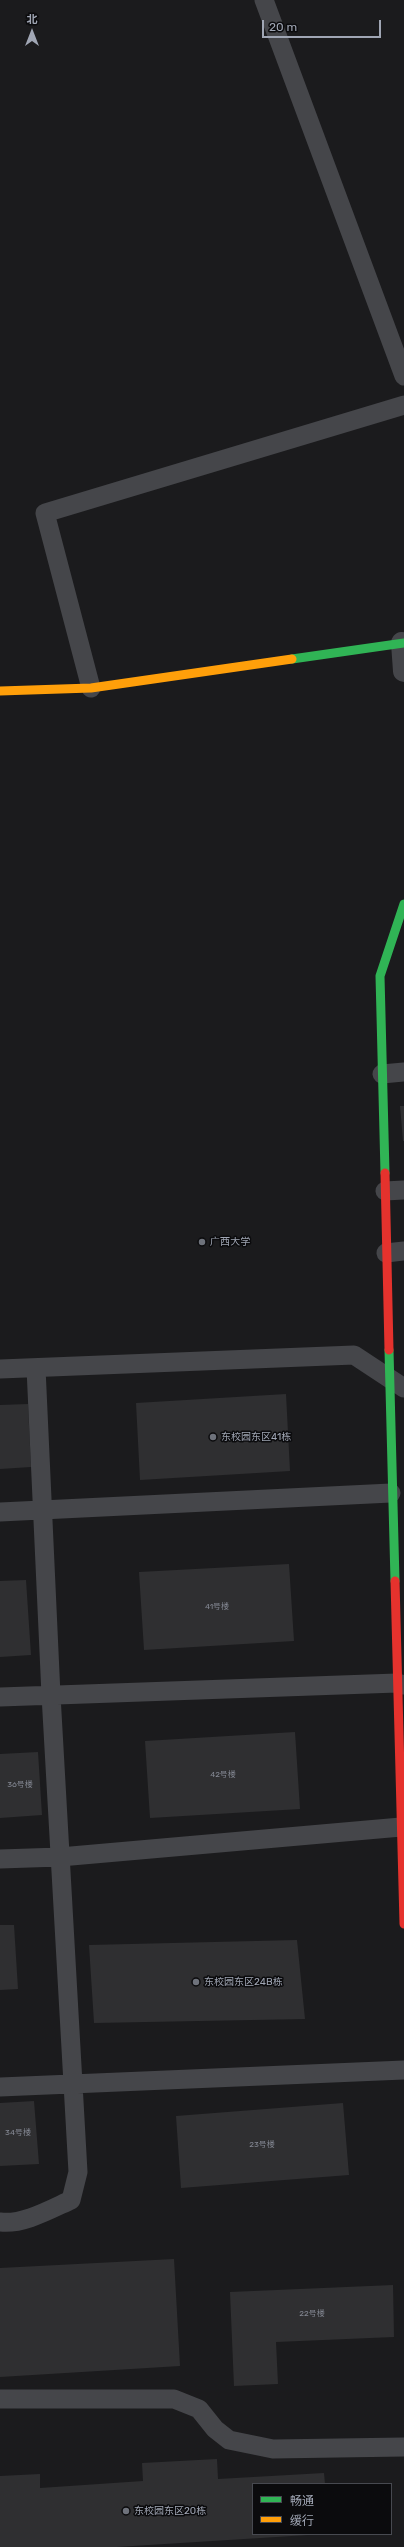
<!DOCTYPE html>
<meta charset="utf-8">
<style>
body{margin:0}
#map{position:relative;width:404px;height:2547px;overflow:hidden;background:#111;font-family:Rubik,"Noto Sans SC",sans-serif}
canvas{display:block}
.legend{position:absolute;left:252px;top:2483px;width:140px;height:52px;box-sizing:border-box;background:#0b0b0d;border:1px solid #474950;margin:0;padding:5px 7px;list-style:none;font-size:12px;color:#a0a6b4}
.legend li{display:flex;align-items:center;gap:8px;height:20px}
.legend b{width:20px;border:1px solid #474950}
.north{position:absolute;left:12px;top:12px;width:40px;height:40px;-webkit-text-stroke:3px #0b0b0d;paint-order:stroke;rotate:0deg;font-size:11px;font-weight:700;line-height:16px;text-align:center;color:#a0a6b4}
.north::after{content:'';display:block;margin:auto;width:14px;height:18px;background:#a0a6b4;clip-path:polygon(50% 0,100% 100%,50% 72%,0 100%)}
.scale{position:absolute;left:262px;top:20px;width:119px;height:18px;box-sizing:border-box;border:2px solid #a0a6b4;border-top:0;padding-left:5px;font-size:12px;line-height:14px;white-space:nowrap;color:#a0a6b4;-webkit-text-stroke:3px #0b0b0d;paint-order:stroke}
</style>
<div id="map">
<canvas width="404" height="2547"></canvas>
<ul class="legend">
<li><b style="height:5px;background:#30b455"></b>畅通</li>
<li><b style="height:5px;background:#ff9f0a"></b>缓行</li>
</ul>
<div class="north">北</div>
<div class="scale">20 m</div>
</div>
<script>
const g = document.querySelector('canvas').getContext('2d');
g.lineJoin = 'round';
function fillPath(path, color) { g.fillStyle = color; g.fill(path, 'evenodd'); }
function strokePath(path, color, width, dash) { g.strokeStyle = color; g.lineWidth = width; g.lineCap = dash ? 'butt' : 'round'; g.setLineDash(dash || []); g.stroke(path); }
function drawText(font, color, halo, rows, align = 'center') {
  g.font = font + ' Rubik,"Noto Sans SC",sans-serif'; g.lineWidth = 3; g.setLineDash([]); g.textBaseline = 'middle'; g.strokeStyle = halo; g.fillStyle = color; for (const [text, x, y, turn = 0] of rows) {
    g.save(); g.translate(x, y); g.rotate((+turn || 0) * Math.PI / 180); g.textAlign = isNaN(turn) ? turn : align; if (halo) g.strokeText(text, 0, 0); g.fillText(text, 0, 0); g.restore();
  }
}
const built = new Path2D(`
 M 0,0 L 404,0 L 404,2547 L 0,2547 ZM 253,2484 L 391,2484 L 391,2534 L 253,2534 Z`);
const building = new Path2D(`
 M 400,1106 L 404,1106 L 404,1141 L 403,1141 Z
 M 286,1394 L 290,1471 L 140,1480 L 136,1403 Z
 M 28,1404 L 31,1467 L 0,1469 L 0,1405 Z
 M 289,1564 L 294,1641 L 144,1650 L 139,1572 Z
 M 26,1580 L 31,1655 L 0,1657 L 0,1581 Z
 M 295,1732 L 300,1809 L 150,1818 L 145,1741 Z
 M 38,1752 L 42,1815 L 0,1818 L 0,1754 Z
 M 0,1925 L 14,1925 L 18,1989 L 0,1990 Z
 M 297,1940 L 305,2019 L 94,2023 L 89,1945 Z
 M 34,2101 L 39,2164 L 0,2166 L 0,2103 Z
 M 343,2103 L 349,2175 L 181,2188 L 176,2116 Z
 M 174,2259 L 180,2366 L 0,2377 L 0,2268 Z
 M 393,2285 L 394,2337 L 276,2342 L 278,2384 L 234,2386 L 230,2292 Z
 M 217,2459 L 218,2479 L 324,2473 L 325,2484 L 253,2484 L 253,2534 L 308,2535 L 117,2547 L 0,2547 L 0,2476 L 40,2474 L 40,2488 L 143,2481 L 142,2463 Z`);
const lane = new Path2D(`
 M 264,0 L 404,376
 M 91,688 L 45,513 L 404,405
 M 382,1074 L 404,1072
 M 385,1191 L 404,1190
 M 386,1253 L 404,1251
 M 0,1369 L 354,1355 L 404,1388
 M 0,1512 L 391,1493
 M 0,1697 L 397,1683 L 404,1685
 M 0,1859 L 60,1857 L 401,1827
 M 0,2087 L 404,2070
 M 0,2222 C 23,2225 51,2209 71,2200 L 78,2172 L 51,1695 L 36,1368
 M 0,2399 L 174,2399 L 199,2409 L 215,2429 L 229,2440 L 273,2449 L 404,2447`);
const street = new Path2D(`
 M 402,643 L 404,671`);
const fast = new Path2D(`
 M 292,659 L 404,643
 M 385,1173 L 380,976 L 404,904
 M 389,1350 L 395,1581`);
const slow = new Path2D(`
 M 0,691 L 91,688 L 292,659`);
const jam = new Path2D(`
 M 385,1173 L 389,1350
 M 395,1581 L 404,1924`);
const markers = [
 [202,1242,4,"#6e727b"],
 [213,1437,4,"#6e727b"],
 [196,1982,4,"#6e727b"],
 [126,2511,4,"#6e727b"]
];
const numberNames = [
 ["41号楼",217,1607],
 ["42号楼",223,1775],
 ["36号楼",20,1785],
 ["34号楼",18,2133],
 ["23号楼",262,2145],
 ["22号楼",312,2314]
];
const poiNames = [
 ["广西大学",210,1242],
 ["东校园东区41栋",221,1437],
 ["东校园东区24B栋",204,1982],
 ["东校园东区20栋",134,2511]
];
fillPath(built, '#1b1b1d');
fillPath(building, '#2f2f31');
strokePath(lane, '#45464a', 19);
strokePath(street, '#45464a', 22);
strokePath(fast, '#30b455', 9);
strokePath(slow, '#ff9f0a', 9);
strokePath(jam, '#e5322d', 9);
for (const [x, y, r, color] of markers) { const dot = new Path2D(); dot.arc(x, y, r, 0, 2 * Math.PI); g.fillStyle = color; g.fill(dot); strokePath(dot, '#0b0b0d', 1.5); }
drawText('8px', '#848893', null, numberNames);
drawText('10px', '#a0a6b4', '#0b0b0d', poiNames, 'left');
</script>
